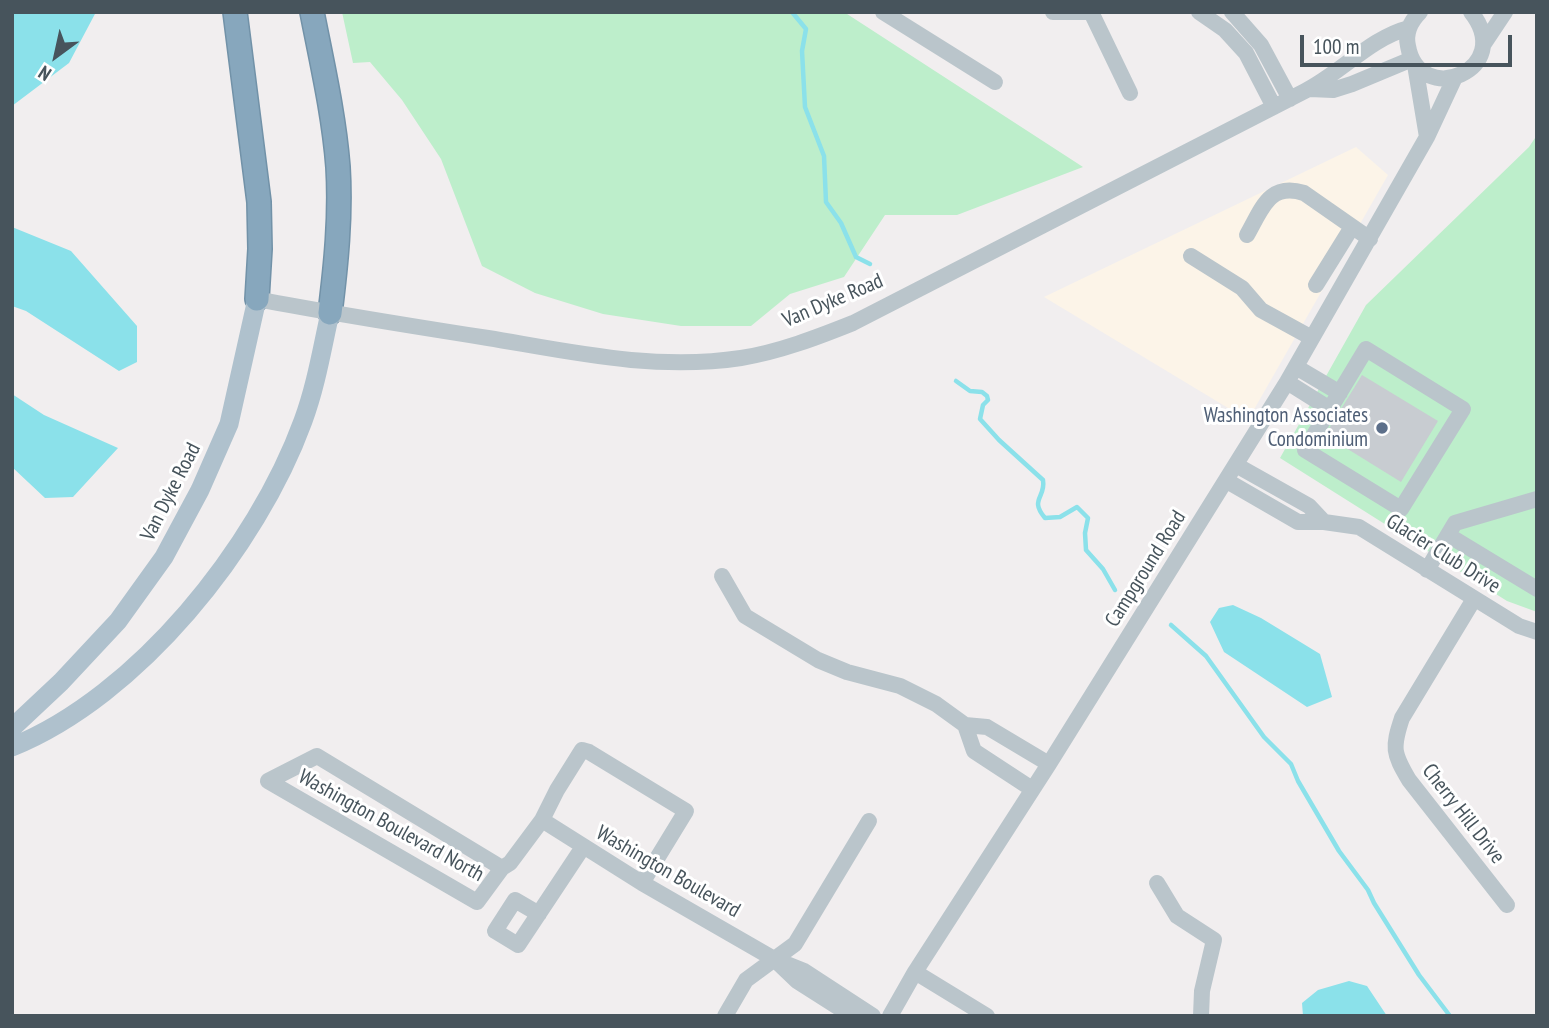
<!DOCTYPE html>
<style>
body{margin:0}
#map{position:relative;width:1549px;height:1028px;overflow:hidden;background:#f1eeef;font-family:"PT Sans Narrow",sans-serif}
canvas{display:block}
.frame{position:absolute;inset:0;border:14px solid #47545c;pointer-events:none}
.north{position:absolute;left:21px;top:21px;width:70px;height:70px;-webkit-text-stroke:5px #fff;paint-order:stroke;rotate:213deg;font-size:19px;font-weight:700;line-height:28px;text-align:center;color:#47545c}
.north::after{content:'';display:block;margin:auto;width:24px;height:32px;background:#47545c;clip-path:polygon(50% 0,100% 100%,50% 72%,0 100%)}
.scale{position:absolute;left:1300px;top:35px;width:212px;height:32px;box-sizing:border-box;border:4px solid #47545c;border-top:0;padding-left:9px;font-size:21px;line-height:24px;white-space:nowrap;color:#47545c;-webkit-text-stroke:5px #fff;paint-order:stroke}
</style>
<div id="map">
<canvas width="1549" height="1028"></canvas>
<div class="frame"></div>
<div class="north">N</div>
<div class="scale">100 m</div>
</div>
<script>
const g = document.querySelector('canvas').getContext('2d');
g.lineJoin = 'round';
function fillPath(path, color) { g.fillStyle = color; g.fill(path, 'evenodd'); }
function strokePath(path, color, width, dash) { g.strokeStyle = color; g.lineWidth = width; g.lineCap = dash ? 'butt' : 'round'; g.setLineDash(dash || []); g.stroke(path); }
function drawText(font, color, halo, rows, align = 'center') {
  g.font = font + ' "PT Sans Narrow",sans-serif'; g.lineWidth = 6; g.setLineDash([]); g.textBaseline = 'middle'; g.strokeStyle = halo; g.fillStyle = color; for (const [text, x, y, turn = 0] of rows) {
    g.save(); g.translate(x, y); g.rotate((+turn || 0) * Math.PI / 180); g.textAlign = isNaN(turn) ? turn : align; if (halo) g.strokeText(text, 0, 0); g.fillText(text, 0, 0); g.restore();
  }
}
const commercial = new Path2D(`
 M 1356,147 L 1388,175 L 1248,420 L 1044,297 Z`);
const green = new Path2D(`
 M 342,12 L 844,12 L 1083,167 L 957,215 L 885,215 L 844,277 L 790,294 L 751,326 L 681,326 L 603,314 L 535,293 L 482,266 L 441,159 L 402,100 L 370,62 L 353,63 Z
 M 1537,135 L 1537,612 L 1507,601 L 1280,458 L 1366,305 L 1529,147 Z`);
const water = new Path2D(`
 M 12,12 L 96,12 L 69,63 L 12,106 Z
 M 12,227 L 71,251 L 137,326 L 137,362 L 119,371 L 26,311 L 12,306 Z
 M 12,394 L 44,415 L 118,448 L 73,497 L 45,498 L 12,467 Z
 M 1233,605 L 1261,618 L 1320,654 L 1332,697 L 1307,707 L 1224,652 L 1210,622 L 1219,608 Z
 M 1349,981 L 1367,986 L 1387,1016 L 1303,1016 L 1302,1003 L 1318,990 Z`);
const stream = new Path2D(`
 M 792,12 L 806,29 L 802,51 L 805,107 L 824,156 L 826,202 L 841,223 L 856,257 L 870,264
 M 956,381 L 970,391 L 982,392 L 987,396 L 988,400 L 983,405 L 980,419 L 999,440 L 1043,480 C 1046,498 1029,499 1045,518 L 1060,517 L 1077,507 L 1088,518 L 1085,533 L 1086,550 L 1103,569 L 1115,590
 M 1171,625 L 1206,656 L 1264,737 L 1291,764 L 1298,781 L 1339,851 L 1368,890 L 1374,903 L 1419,975 L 1450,1016`);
const building = new Path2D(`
 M 1362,375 L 1438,421 L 1401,482 L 1325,435 Z`);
const minor = new Path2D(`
 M 883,12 L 995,82
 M 1053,12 L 1087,12
 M 1091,12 L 1130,93
 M 1199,12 L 1225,30 L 1246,53 L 1274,107
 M 1232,12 L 1261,45 L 1290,99
 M 1420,12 C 1411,21 1405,33 1408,46 C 1419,109 1517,70 1471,12
 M 1483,45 L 1505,12
 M 1415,65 L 1427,137
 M 1310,89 L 1333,90 L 1352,84 L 1412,59
 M 1247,235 C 1262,209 1269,182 1304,193 L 1370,239
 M 1191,256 L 1242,288 L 1261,310 L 1312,338
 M 1316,285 L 1352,227
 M 257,299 C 334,314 411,326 488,338 C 572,352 655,371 741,358 C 779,352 818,337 853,323 C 1004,245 1154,167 1305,91 C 1341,73 1370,38 1409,28
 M 1366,349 L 1463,409 L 1401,509 L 1305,450 Z
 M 1296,367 L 1340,393
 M 1287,382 L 1330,409
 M 1227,481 L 1298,522 L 1324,522 L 1309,506 L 1236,465
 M 1324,522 L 1359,527 L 1519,626 L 1537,632
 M 1448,535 L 1537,589
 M 1427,570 L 1455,523 L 1537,499
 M 722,576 L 745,616 L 818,660 L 847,672 L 900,686 L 936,704 L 965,725 L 987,727 L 1049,764
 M 1474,599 L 1402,718 C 1392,748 1393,753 1409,780 L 1507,905
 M 965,725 L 974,751 L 1032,789
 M 268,781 L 477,902 L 502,868 L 510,863 L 542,820 L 557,790 L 582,750 L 589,752 L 686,811 L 642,883
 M 268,781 L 317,756 L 502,868
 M 542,820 L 642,883 L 774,959
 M 1157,883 L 1177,916 L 1214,940 L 1202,991 L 1201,1016
 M 539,914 L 515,900 L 495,931 L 518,945 L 583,847
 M 915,972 L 987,1016
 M 725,1016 L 746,980 L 795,944 L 869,821
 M 852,1016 L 797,981 L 774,959 L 804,971 L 873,1016
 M 890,1016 L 915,972 L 1049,764 L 1287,382 L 1427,137 L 1455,77`);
const major = new Path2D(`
 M 12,728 L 61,682 L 118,621 L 164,557 L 200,490 L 229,424 L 257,299
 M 12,747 C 138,696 257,547 303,421 C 316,386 322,349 330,313`);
const highway = new Path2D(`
 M 235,12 L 259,202 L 260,249 L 257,299
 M 312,12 C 322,63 334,115 338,167 C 341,216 336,265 330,313`);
const markers = [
 [1382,428,7,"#5c6f8a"]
];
const streetNames = [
 ["Van Dyke Road",833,301,-23],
 ["Van Dyke Road",171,492,-63],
 ["Glacier Club Drive",1443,554,32],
 ["Campground Road",1146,569,-58],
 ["Cherry Hill Drive",1463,814,52],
 ["Washington Boulevard North",391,826,29],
 ["Washington Boulevard",668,872,30]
];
const serviceNames = [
 ["Washington Associates",1368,416],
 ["Condominium",1368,440]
];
fillPath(commercial, '#fcf4e8');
fillPath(green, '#bdeecb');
fillPath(water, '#8be1ea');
strokePath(stream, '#8be1ea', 4.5);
fillPath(building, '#c8ccd1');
strokePath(highway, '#7292a8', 26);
strokePath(minor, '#bac5cb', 16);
strokePath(major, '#afc1cd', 19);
strokePath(highway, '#87a7bd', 23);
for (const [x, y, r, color] of markers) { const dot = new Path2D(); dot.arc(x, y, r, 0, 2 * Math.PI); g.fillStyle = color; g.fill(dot); strokePath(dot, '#fff', 2.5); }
drawText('21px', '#47545c', '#fff', streetNames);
drawText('21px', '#4e5e75', '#fff', serviceNames, 'right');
</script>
